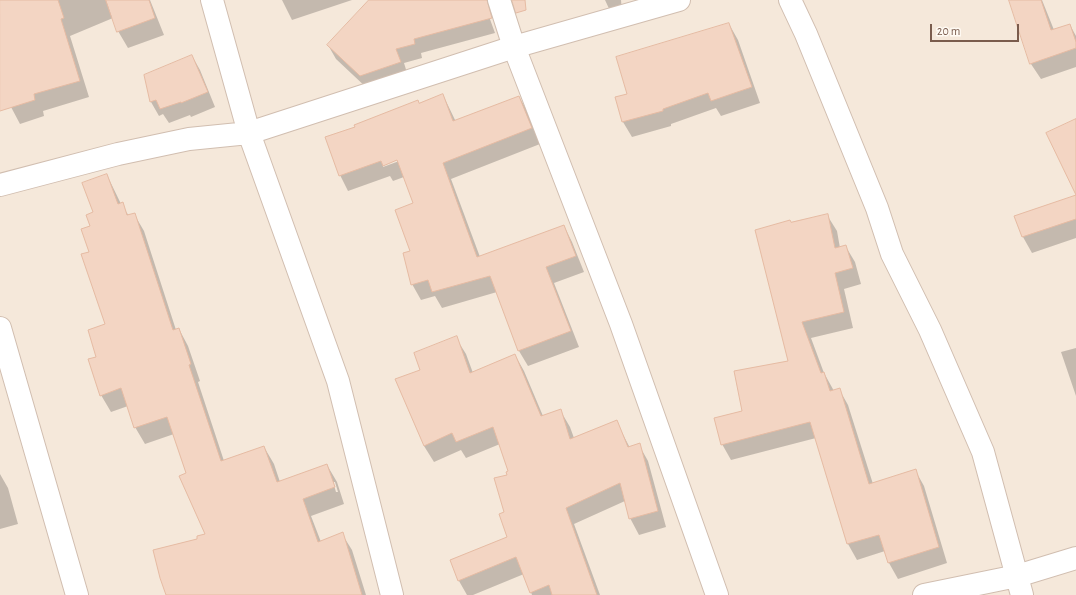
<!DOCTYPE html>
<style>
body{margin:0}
#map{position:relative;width:1076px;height:595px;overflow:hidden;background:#fdf6ec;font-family:"Alegreya Sans",sans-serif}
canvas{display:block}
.scale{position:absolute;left:930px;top:24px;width:89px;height:18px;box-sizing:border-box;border:2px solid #7a5c4d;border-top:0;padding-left:5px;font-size:12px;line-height:14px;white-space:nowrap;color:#7a5c4d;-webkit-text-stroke:3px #fffaf3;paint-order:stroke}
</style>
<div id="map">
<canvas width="1076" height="595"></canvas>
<div class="scale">20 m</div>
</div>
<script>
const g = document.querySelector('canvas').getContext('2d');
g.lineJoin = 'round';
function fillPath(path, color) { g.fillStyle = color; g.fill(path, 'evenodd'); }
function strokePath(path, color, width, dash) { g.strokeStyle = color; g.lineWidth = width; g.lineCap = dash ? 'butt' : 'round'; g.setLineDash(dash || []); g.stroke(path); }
const residential = new Path2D(`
 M 0,0 L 1076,0 L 1076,595 L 0,595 Z`);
const shadow = new Path2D(`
 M 0,0 L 150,0 L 164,35 L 128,48 L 118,31 L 113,18 L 70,36 L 89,97 L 43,111 L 44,116 L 20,124 L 11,107 L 0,72 Z
 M 282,0 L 352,0 L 292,20 Z
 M 370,0 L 483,0 L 495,33 L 421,53 L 422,58 L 404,63 L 408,76 L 369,90 L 336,59 L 328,45 Z
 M 605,0 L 621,0 L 622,12 L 612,15 Z
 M 1042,0 L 1054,30 L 1070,25 L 1076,36 L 1076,67 L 1041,79 L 1031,64 L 1010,1 Z
 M 729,24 L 738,40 L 760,103 L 721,116 L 716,108 L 671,124 L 671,126 L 632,137 L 623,122 L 617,98 L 628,95 Z
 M 192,56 L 200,70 L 215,107 L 191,117 L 190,115 L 169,123 L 163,114 L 159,116 L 151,102 Z
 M 443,95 L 456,122 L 519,97 L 528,112 L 540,144 L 451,179 L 480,257 L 564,226 L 572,242 L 584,272 L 554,283 L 579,347 L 528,366 L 519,351 L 497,292 L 442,308 L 435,296 L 421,300 L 412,284 L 411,252 L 414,204 L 404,177 L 393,181 L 390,176 L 348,191 L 340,175 L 419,104 ZM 402,158 L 402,160 L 383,167 L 383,165 Z
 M 107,175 L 121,204 L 129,216 L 134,214 L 144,231 L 176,330 L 179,329 L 188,346 L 200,381 L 198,382 L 224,461 L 264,447 L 274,464 L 280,482 L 327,465 L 337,482 L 344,504 L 311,516 L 321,542 L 342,534 L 352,550 L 366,595 L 167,595 L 199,540 L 206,535 L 174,434 L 145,444 L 135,427 L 128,406 L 111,412 L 101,395 L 98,357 L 107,325 L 90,253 L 91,227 ZM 333,482 L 335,482 L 338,492 L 336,492 Z
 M 1076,196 L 1076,238 L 1032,253 L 1023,237 L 1016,216 Z
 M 827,215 L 837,231 L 840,248 L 846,247 L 855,262 L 861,284 L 844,289 L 853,328 L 811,338 L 824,373 L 834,391 L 839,389 L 848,405 L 873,484 L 915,470 L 924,486 L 947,563 L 898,579 L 889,563 L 885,551 L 857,560 L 848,544 L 816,438 L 731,460 L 722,444 L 743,411 L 789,362 L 791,223 Z
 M 456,338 L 466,354 L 473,373 L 515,355 L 524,371 L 543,416 L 560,410 L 570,427 L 574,438 L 616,421 L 630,448 L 639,445 L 648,461 L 666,527 L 639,535 L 630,518 L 625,501 L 574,524 L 600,595 L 532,595 L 524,574 L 473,595 L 467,595 L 459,581 L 451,560 L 509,538 L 505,513 L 509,472 L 500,444 L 466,458 L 461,450 L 434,462 L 424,446 L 422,370 Z
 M 1076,348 L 1076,396 L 1061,352 Z
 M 0,474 L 8,488 L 18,524 L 0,529 Z`);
const building = new Path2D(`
 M 0,0 L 58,0 L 64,18 L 61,19 L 80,81 L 34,94 L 35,100 L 0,111 Z
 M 106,0 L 149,0 L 155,18 L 117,32 Z
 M 369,0 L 487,0 L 492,18 L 414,39 L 415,44 L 396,49 L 401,62 L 360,76 L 327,45 Z
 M 512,0 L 525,0 L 526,10 L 516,13 Z
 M 1009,0 L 1041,0 L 1051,30 L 1070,24 L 1076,42 L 1076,48 L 1030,64 Z
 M 729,23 L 752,87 L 711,101 L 708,93 L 663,109 L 663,111 L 622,122 L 615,97 L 627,94 L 616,57 Z
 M 192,55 L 208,92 L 181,103 L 181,102 L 160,109 L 156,100 L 150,102 L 144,75 Z
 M 443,94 L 453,121 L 519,96 L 532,128 L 443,163 L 477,257 L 564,225 L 576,256 L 546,267 L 571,331 L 518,351 L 490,276 L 432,292 L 428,280 L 411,285 L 403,253 L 410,251 L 395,210 L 413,203 L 397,160 L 383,166 L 381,161 L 339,176 L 325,137 L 355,127 L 354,125 L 418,100 L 419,103 Z
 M 1076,119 L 1076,219 L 1022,237 L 1014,216 L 1076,195 L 1046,133 Z
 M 107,174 L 118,204 L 123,202 L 127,215 L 135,213 L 173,330 L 179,328 L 191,364 L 189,365 L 221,461 L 264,446 L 277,482 L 327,464 L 335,487 L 303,499 L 318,542 L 343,532 L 362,595 L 166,595 L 160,578 L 153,550 L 197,539 L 197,536 L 205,534 L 179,476 L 186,473 L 167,417 L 134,428 L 121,388 L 100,396 L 88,359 L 96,357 L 88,330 L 105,324 L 81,254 L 89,252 L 81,229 L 90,226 L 86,215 L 93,212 L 82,183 Z
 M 828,214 L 835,248 L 846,245 L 853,268 L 835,273 L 844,312 L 802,322 L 821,373 L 824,372 L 830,391 L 840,388 L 869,484 L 916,469 L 939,547 L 888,563 L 879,535 L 847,544 L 810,422 L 721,445 L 714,418 L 742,411 L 734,371 L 788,361 L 755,230 L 790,220 L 791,222 Z
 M 457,336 L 470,373 L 515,354 L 541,416 L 561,409 L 570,439 L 617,420 L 628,447 L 640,443 L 658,511 L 629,519 L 620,483 L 566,508 L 597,595 L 552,595 L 549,585 L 530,593 L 516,557 L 458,581 L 450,560 L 507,537 L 499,514 L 504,512 L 494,478 L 507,475 L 506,472 L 508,471 L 493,427 L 456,442 L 452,433 L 424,446 L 395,379 L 420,370 L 414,353 Z`);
const street = new Path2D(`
 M 212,0 L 249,133 L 338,381 L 392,595
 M 499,0 L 514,47 L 621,324 L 717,595
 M 790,0 L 806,34 L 877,208 L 892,254 L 930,330 L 983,452 L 1022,595
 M 0,185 L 118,154 L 189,139 L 249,133 L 514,47 L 679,0
 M 0,328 L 77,595
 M 924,595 L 1017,576 L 1076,558`);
fillPath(residential, '#f5e8da');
fillPath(shadow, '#0003');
fillPath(building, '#f3d5c3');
strokePath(building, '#e6bba3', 1);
strokePath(street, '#d1beb0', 24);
strokePath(street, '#fff', 22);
</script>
